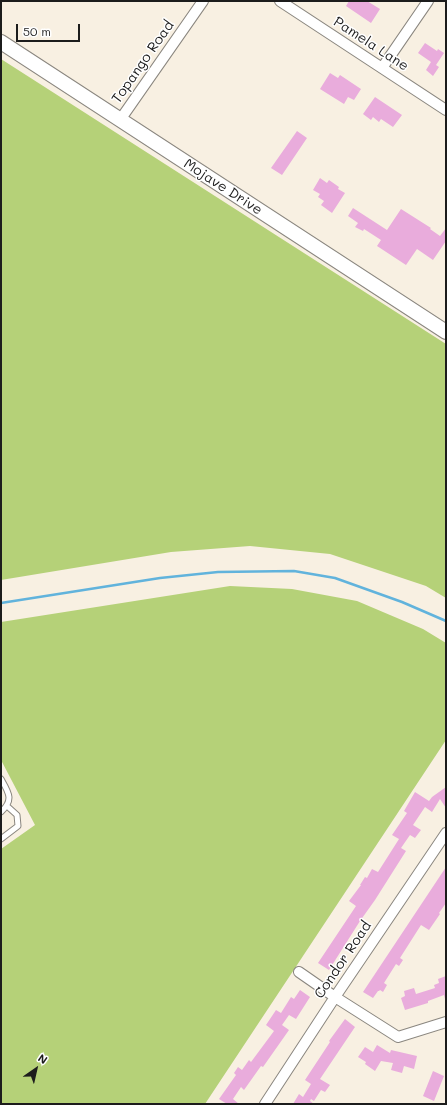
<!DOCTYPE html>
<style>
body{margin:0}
#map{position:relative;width:447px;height:1105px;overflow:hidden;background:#f8f0e2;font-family:Mali,sans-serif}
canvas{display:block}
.frame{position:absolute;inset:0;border:2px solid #1c1c1c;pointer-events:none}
.north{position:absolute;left:16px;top:1049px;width:40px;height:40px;-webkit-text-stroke:3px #fff;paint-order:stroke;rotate:34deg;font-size:11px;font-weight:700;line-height:16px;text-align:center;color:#1c1c1c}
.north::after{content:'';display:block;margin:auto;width:14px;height:18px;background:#1c1c1c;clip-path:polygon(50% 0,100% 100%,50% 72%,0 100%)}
.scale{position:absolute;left:16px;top:24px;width:64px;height:18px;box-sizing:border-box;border:2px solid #1c1c1c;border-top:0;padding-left:5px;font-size:12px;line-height:14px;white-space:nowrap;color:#1c1c1c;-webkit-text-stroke:3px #fff;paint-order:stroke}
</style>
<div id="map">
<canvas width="447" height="1105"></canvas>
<div class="frame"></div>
<div class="north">N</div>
<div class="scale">50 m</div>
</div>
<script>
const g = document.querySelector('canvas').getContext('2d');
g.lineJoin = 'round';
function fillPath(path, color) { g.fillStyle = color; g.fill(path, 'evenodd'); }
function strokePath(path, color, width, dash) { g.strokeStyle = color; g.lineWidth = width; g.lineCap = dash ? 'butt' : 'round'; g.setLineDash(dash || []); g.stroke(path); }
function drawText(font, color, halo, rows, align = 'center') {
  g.font = font + ' Mali,sans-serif'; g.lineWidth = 3; g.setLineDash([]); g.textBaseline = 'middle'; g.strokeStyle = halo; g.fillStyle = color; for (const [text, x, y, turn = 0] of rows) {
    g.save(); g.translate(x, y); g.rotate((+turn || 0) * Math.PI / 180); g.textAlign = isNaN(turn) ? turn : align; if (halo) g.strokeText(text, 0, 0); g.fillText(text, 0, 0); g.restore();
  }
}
const green = new Path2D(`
 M 1,59 L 446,344 L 446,598 L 426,586 L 330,554 L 250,546 L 171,552 L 1,580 Z
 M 230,586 L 292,589 L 357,601 L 423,629 L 446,643 L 446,740 L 205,1104 L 1,1104 L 1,849 L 35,825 L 1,760 L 1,622 Z`);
const stream = new Path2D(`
 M 1,603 L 160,578 L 218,572 L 294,571 L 335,578 L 402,602 L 446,621`);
const building = new Path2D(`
 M 349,1 L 367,1 L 380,9 L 371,23 L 346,6 Z
 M 425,43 L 437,51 L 438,49 L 444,53 L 436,65 L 439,67 L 433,76 L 426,70 L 431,62 L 418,53 Z
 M 330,73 L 338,78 L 340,75 L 361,89 L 354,100 L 348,97 L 344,104 L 320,89 Z
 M 375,97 L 402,115 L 393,127 L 381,119 L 379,122 L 373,117 L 371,120 L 363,114 Z
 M 297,131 L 307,138 L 282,175 L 271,168 Z
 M 320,178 L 327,183 L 329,180 L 339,187 L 338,189 L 345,193 L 332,213 L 321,205 L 324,201 L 318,197 L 320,194 L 313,190 Z
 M 353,208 L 387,230 L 401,209 L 431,228 L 430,229 L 440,236 L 446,228 L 446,241 L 433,260 L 417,249 L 406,265 L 377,246 L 381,240 L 364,229 L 363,231 L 355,227 L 358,223 L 348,216 Z
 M 446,787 L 446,808 L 440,799 L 432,812 L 425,807 L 413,825 L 421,830 L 415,838 L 410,835 L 401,848 L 406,851 L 375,900 L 360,921 L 329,970 L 318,963 L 356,906 L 349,901 L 361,885 L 360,885 L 365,877 L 367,878 L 372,869 L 378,872 L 399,839 L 392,835 L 407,813 L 404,811 L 415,792 L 429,801 L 432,797 Z
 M 446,867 L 446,903 L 439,913 L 440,914 L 429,930 L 421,925 L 400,958 L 403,960 L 399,966 L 396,964 L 384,983 L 387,985 L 383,992 L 380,990 L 379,991 L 378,991 L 373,998 L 363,992 Z
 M 446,976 L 446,999 L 445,999 L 444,995 L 428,1001 L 428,1003 L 405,1010 L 401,998 L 405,996 L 404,991 L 414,988 L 416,994 L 435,988 L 434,985 L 439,983 L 438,979 Z
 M 300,990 L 310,997 L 296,1019 L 289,1015 L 282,1025 L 289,1030 L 263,1067 L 261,1066 L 244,1090 L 241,1087 L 233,1099 L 239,1104 L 227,1104 L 219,1099 L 236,1075 L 234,1073 L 238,1067 L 242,1070 L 249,1060 L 251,1062 L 274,1031 L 266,1025 L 276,1010 L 281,1013 L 291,997 L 294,999 Z
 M 345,1019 L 355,1027 L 320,1079 L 330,1085 L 325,1092 L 321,1090 L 314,1101 L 311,1099 L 310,1101 L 314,1104 L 293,1104 L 299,1094 L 303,1097 L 311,1084 L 305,1080 L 330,1042 L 329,1041 Z
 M 377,1045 L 390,1053 L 391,1050 L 417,1056 L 414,1069 L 404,1066 L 402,1073 L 391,1070 L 393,1063 L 381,1061 L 375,1071 L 365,1064 L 366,1062 L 358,1057 L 365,1047 L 373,1052 Z
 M 433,1071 L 444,1076 L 434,1101 L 423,1096 Z`);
const lane = new Path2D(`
 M 1,779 C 9,793 14,800 1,812
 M 1,839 L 18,826 L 17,815 L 7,806`);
const street = new Path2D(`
 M 280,1 L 446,110
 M 382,68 L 428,1
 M 120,120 L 203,1
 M 299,972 L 335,997 L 398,1037 L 446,1022
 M 265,1104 L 335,997 L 446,833`);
const secondary = new Path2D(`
 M 1,42 L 446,332`);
const streetNames = [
 ["Pamela Lane",371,44,33],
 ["Topango Road",143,62,-55],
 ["Mojave Drive",223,187,33],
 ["Condor Road",343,960,-56]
];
fillPath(green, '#b5d178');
strokePath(stream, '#61b3dc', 2.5);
fillPath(building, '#e9acdc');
strokePath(lane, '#8a867f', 7);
strokePath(street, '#8a867f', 12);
strokePath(secondary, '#8a867f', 16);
strokePath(lane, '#fff', 5);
strokePath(street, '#fff', 10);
strokePath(secondary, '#fff', 14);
drawText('14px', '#1c1c1c', '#fff', streetNames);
</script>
